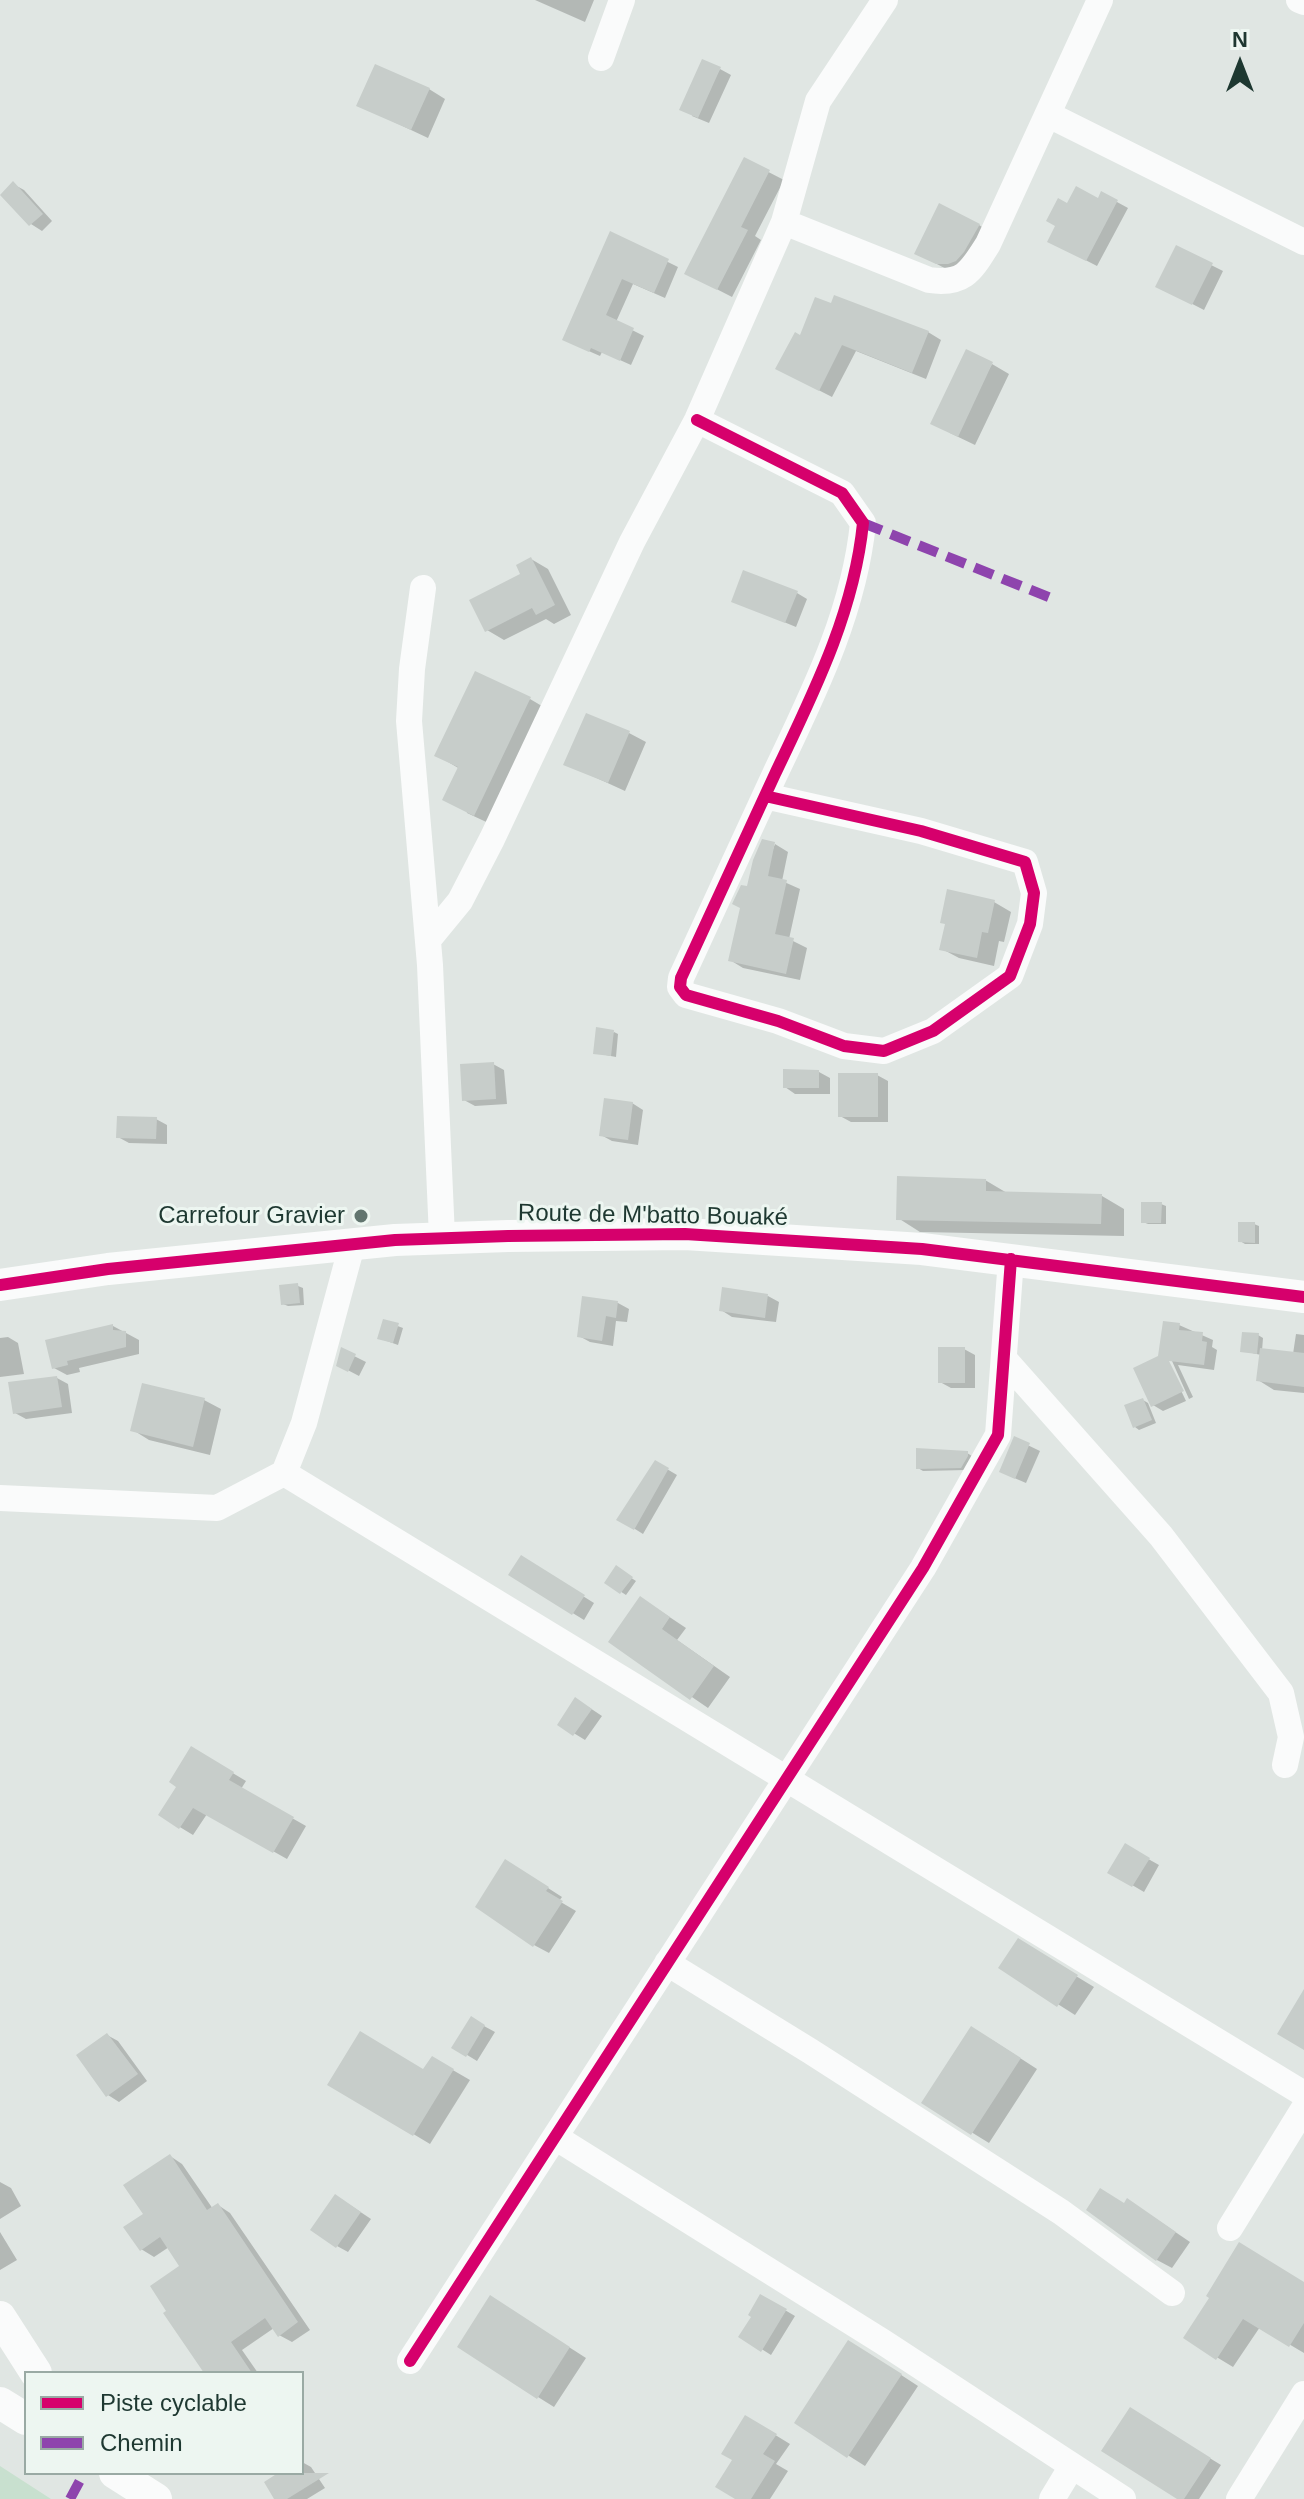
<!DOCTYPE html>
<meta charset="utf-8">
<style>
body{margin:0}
#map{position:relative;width:1304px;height:2499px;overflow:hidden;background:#e0e6e3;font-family:Arial,sans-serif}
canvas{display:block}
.legend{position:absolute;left:24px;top:2371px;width:280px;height:104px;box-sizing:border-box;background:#edf6f1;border:2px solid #9aaaa4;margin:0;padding:10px 14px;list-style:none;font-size:24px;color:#1e3831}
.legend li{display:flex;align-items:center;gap:16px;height:40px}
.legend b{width:40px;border:2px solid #9aaaa4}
.north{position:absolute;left:1200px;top:24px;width:80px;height:80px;-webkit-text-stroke:6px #edf6f1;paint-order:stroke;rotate:0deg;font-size:22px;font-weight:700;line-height:32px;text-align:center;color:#1e3831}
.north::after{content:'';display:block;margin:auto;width:28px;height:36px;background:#1e3831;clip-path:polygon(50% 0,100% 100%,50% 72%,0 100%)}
</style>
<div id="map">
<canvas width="1304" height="2499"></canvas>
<ul class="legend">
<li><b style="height:10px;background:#d6006c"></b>Piste cyclable</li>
<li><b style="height:10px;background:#8e44ad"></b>Chemin</li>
</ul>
<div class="north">N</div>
</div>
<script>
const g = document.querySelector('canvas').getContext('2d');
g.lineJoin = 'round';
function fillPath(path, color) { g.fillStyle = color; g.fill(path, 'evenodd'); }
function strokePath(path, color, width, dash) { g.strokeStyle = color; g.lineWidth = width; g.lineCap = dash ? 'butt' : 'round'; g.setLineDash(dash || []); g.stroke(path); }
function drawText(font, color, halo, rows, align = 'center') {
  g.font = font + ' Arial,sans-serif'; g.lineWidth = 6; g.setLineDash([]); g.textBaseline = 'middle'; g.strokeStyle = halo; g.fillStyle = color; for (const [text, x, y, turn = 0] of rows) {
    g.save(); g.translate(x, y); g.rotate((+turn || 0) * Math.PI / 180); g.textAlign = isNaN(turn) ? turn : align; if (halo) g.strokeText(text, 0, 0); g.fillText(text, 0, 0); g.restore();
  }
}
const green = new Path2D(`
 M 0,2466 L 51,2499 L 0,2499 Z`);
const shadow = new Path2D(`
 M 535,0 L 594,0 L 585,22 Z
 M 720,69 L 731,75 L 709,123 L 692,116 Z
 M 429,89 L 445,99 L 428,138 L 358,105 Z
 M 745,160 L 784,180 L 755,236 L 761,240 L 732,297 L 701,281 Z
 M 13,184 L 24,190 L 52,221 L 42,231 L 31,224 Z
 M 1099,200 L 1117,202 L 1128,208 L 1097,266 L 1060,247 L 1058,226 L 1068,205 Z
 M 979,225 L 995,235 L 954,273 L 933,262 Z
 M 611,234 L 678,267 L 665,298 L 633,284 L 616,322 L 644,336 L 631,365 L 602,352 L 600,356 L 575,345 Z
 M 1177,248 L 1223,271 L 1204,310 L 1169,292 Z
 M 928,332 L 941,340 L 926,379 L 856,351 L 832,397 L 791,376 L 801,338 Z
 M 992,364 L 1009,374 L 975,445 L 950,433 Z
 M 531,559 L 548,569 L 571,615 L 554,624 L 546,619 L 504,640 L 487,630 Z
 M 797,593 L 807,599 L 796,627 L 733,601 Z
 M 530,699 L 552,712 L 497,827 L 467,813 L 460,769 L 436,755 Z
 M 629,733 L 646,742 L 625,791 L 566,764 Z
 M 775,844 L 788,852 L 782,881 L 800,889 L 789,939 L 807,948 L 800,980 L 743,968 L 730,960 Z
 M 994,902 L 1011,912 L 1004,942 L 999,941 L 994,966 L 959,958 L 942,949 L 947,925 Z
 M 614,1032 L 618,1034 L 616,1057 L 595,1053 Z
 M 493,1064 L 504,1070 L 507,1104 L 475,1106 L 464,1100 Z
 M 819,1072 L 830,1078 L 830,1094 L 795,1094 L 785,1087 Z
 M 877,1075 L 888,1081 L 888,1122 L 851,1122 L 840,1116 Z
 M 632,1103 L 643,1110 L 638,1145 L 612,1141 L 601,1135 Z
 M 156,1119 L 167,1125 L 167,1144 L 129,1143 L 118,1137 Z
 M 985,1180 L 1007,1193 L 1102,1196 L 1124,1209 L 1124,1236 L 920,1232 L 898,1218 Z
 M 1161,1204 L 1166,1206 L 1166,1224 L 1148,1224 L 1143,1222 Z
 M 1254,1224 L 1259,1226 L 1259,1244 L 1245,1244 L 1240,1241 Z
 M 298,1286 L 303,1288 L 304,1305 L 288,1306 L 283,1304 Z
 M 768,1296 L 779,1302 L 776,1322 L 732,1317 L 721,1310 Z
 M 584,1298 L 618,1303 L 629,1309 L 627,1322 L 616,1321 L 613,1346 L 590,1342 L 579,1336 Z
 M 384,1321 L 403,1328 L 398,1345 L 384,1340 Z
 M 1179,1325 L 1213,1340 L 1212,1347 L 1217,1350 L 1214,1370 L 1178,1365 L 1193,1397 L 1189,1399 L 1172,1361 L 1167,1361 L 1186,1401 L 1163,1411 L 1153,1405 L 1160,1357 Z
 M 113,1326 L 139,1340 L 139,1354 L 79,1368 L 80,1372 L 67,1375 L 54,1368 Z
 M 1296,1334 L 1304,1335 L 1304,1393 L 1274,1390 L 1258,1380 L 1261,1355 L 1243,1351 L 1258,1335 L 1263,1338 L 1262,1351 L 1293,1354 Z
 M 8,1337 L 18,1343 L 24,1374 L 0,1377 L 0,1338 Z
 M 964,1349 L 975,1355 L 975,1388 L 951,1388 L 940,1382 Z
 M 342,1350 L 366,1362 L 359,1376 L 338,1365 Z
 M 57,1378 L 68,1384 L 72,1413 L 26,1419 L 15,1413 Z
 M 204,1400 L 221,1409 L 210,1455 L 149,1440 L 133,1430 Z
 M 1143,1400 L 1148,1403 L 1156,1423 L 1139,1430 L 1135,1427 Z
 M 1015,1439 L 1040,1451 L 1026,1483 L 1012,1477 Z
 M 967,1453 L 972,1456 L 966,1470 L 923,1471 L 918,1468 Z
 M 655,1462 L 677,1475 L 643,1534 L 619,1519 Z
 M 522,1558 L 594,1603 L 584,1620 L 511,1575 Z
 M 616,1568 L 636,1581 L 626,1595 L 606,1582 Z
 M 641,1598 L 686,1628 L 677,1640 L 730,1677 L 708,1708 L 610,1641 Z
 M 587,1706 L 602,1716 L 585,1740 L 559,1724 Z
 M 191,1748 L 246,1781 L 241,1789 L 306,1826 L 287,1859 L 207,1814 L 193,1835 L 160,1815 L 179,1786 Z
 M 1125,1846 L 1159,1865 L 1144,1892 L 1110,1872 Z
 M 520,1870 L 562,1897 L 559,1901 L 576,1911 L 549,1953 L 534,1945 Z
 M 1018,1941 L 1094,1987 L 1075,2015 L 1001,1968 Z
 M 471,2019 L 495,2032 L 477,2061 L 454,2047 Z
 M 107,2035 L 118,2041 L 147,2081 L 119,2102 L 108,2095 Z
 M 989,2038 L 1037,2069 L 989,2143 L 924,2103 Z
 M 432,2058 L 470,2080 L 430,2144 L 330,2084 L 424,2071 Z
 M 170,2156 L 182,2164 L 213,2209 L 218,2205 L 230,2213 L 310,2330 L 292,2342 L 279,2335 L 274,2328 L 242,2350 L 258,2373 L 202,2373 L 205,2371 L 182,2267 L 169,2247 L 154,2257 L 141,2249 L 146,2214 Z
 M 0,2182 L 11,2188 L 21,2206 L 0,2219 Z
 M 347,2203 L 371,2219 L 348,2252 L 337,2246 Z
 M 1125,2205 L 1143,2210 L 1190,2242 L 1172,2268 L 1157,2260 Z
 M 0,2232 L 17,2260 L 0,2270 Z
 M 1304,2284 L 1304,2353 L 1260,2327 L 1233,2367 L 1185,2338 L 1212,2298 Z
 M 761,2296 L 795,2316 L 771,2355 L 741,2336 L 754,2316 Z
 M 508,2308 L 586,2358 L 554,2407 L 538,2397 Z
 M 866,2352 L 918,2386 L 865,2466 L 797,2423 Z
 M 1131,2410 L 1221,2465 L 1199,2499 L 1181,2499 Z
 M 746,2417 L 790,2444 L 776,2464 L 788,2471 L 770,2499 L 738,2499 L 734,2460 Z
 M 302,2462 L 311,2467 L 325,2488 L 307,2499 L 277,2499 L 281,2473 L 302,2473 Z`);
const building = new Path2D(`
 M 702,59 L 721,67 L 698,118 L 679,110 Z
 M 375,64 L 430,88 L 411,130 L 356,106 Z
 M 744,157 L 770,170 L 741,227 L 748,230 L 717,290 L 684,274 Z
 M 13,181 L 43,214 L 29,226 L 0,195 Z
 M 1076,186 L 1098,198 L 1101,191 L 1118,200 L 1086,261 L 1047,242 L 1055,226 L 1046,221 L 1058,198 L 1067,203 Z
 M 939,203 L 980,224 L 964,252 L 956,261 L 948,264 L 936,264 L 914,254 Z
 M 610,231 L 669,259 L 654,293 L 622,279 L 606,315 L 634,328 L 620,361 L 591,348 L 589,352 L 562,340 Z
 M 1176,245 L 1213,263 L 1192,305 L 1155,287 Z
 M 834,295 L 929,331 L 912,373 L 842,345 L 819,391 L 775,369 L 795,332 L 800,335 L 815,297 L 831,303 Z
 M 966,349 L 993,362 L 958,437 L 930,424 Z
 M 531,557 L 555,605 L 536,615 L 532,608 L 485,632 L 469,600 L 520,574 L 516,565 Z
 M 743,570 L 798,591 L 785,623 L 731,602 Z
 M 475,671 L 531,697 L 474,816 L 442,800 L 458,767 L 434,756 Z
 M 586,713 L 630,731 L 608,783 L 563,765 Z
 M 762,839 L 775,842 L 768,876 L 787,880 L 775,934 L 794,938 L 786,974 L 728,961 L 740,908 L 732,904 L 741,885 L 747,886 L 753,860 Z
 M 947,889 L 995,900 L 988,933 L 982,932 L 977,958 L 939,950 L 945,924 L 940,923 Z
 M 596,1027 L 614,1030 L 611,1056 L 593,1054 Z
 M 494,1062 L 496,1099 L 462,1101 L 460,1064 Z
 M 783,1069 L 819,1070 L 819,1088 L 783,1088 Z
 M 838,1073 L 878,1073 L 878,1117 L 838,1117 Z
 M 604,1098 L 633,1102 L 628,1140 L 599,1136 Z
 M 117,1116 L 157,1117 L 156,1139 L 116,1138 Z
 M 897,1176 L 986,1179 L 986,1191 L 1102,1194 L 1101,1224 L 896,1220 Z
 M 1141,1202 L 1162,1202 L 1161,1223 L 1141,1223 Z
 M 1238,1222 L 1255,1222 L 1255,1243 L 1238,1242 Z
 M 298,1283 L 300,1303 L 281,1305 L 279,1285 Z
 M 722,1287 L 768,1294 L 765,1318 L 719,1311 Z
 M 582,1296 L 618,1301 L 616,1318 L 606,1316 L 602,1341 L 577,1337 Z
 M 383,1319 L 399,1323 L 393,1343 L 377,1339 Z
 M 1163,1321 L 1180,1323 L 1179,1330 L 1203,1332 L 1202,1341 L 1207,1342 L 1204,1365 L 1169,1361 L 1184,1391 L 1151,1407 L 1133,1368 L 1158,1356 Z
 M 113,1324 L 113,1330 L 126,1331 L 126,1347 L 67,1361 L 68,1365 L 52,1369 L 45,1340 Z
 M 1242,1332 L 1259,1333 L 1257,1354 L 1240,1352 Z
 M 341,1347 L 356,1354 L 348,1372 L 336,1366 Z
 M 938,1347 L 965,1347 L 965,1383 L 938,1383 Z
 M 1260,1348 L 1304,1353 L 1304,1387 L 1256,1381 Z
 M 57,1376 L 62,1407 L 13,1414 L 8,1382 Z
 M 142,1383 L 205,1398 L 193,1447 L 130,1431 Z
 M 1143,1398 L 1152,1420 L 1133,1428 L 1124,1405 Z
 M 1014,1436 L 1030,1443 L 1015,1479 L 999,1472 Z
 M 916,1448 L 968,1451 L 968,1456 L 961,1468 L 916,1469 Z
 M 655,1460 L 669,1468 L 634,1530 L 616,1520 Z
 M 521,1555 L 585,1595 L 572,1615 L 508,1575 Z
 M 616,1565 L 633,1577 L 620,1594 L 604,1583 Z
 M 640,1596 L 670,1617 L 662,1629 L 714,1666 L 690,1700 L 608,1642 Z
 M 575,1697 L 592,1709 L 573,1736 L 557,1725 Z
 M 191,1746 L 234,1772 L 229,1780 L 294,1817 L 273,1853 L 193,1808 L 179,1829 L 158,1815 L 176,1787 L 169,1782 Z
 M 1125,1843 L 1150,1858 L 1132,1887 L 1107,1873 Z
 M 505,1859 L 549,1887 L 546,1891 L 563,1901 L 533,1947 L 475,1907 Z
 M 1018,1938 L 1078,1975 L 1057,2007 L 998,1968 Z
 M 1304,1989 L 1304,2050 L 1277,2034 Z
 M 471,2016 L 485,2025 L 466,2057 L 451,2048 Z
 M 971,2026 L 1021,2058 L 971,2135 L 921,2103 Z
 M 360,2031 L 423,2069 L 432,2056 L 454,2069 L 413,2136 L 327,2085 Z
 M 107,2033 L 138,2074 L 106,2097 L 76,2055 Z
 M 170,2154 L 207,2210 L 218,2203 L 298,2322 L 278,2337 L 265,2318 L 231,2342 L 252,2373 L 204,2373 L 163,2313 L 166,2311 L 150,2286 L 179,2266 L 160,2237 L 140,2251 L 123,2227 L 143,2214 L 123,2185 Z
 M 1100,2188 L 1124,2203 L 1127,2198 L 1176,2232 L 1156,2261 L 1086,2210 Z
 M 335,2194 L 361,2212 L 336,2248 L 310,2230 Z
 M 1239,2242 L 1304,2282 L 1304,2323 L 1289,2347 L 1243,2319 L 1216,2360 L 1183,2338 L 1209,2298 L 1206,2296 Z
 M 760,2294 L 787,2309 L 761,2352 L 738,2337 L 751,2317 L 748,2315 Z
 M 490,2295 L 570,2347 L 537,2399 L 457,2347 Z
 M 848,2340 L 902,2374 L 847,2458 L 794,2423 Z
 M 1130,2407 L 1211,2458 L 1184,2499 L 1177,2499 L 1101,2451 Z
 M 745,2415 L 777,2434 L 763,2454 L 775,2461 L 751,2499 L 735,2499 L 715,2487 L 732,2460 L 721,2454 Z
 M 278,2473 L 329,2473 L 287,2499 L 274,2499 L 264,2482 Z`);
const minor = new Path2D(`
 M 1299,0 L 1304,2
 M 601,58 L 622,0
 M 1049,115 L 1304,242
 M 784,222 L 929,280 C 964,285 971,271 988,244 L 1100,0
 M 697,420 L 842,493 L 863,523 C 854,613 813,694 775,774 C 743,842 712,910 681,978 L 680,987 L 686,995 L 778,1021 L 844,1046 L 884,1051 L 933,1031 L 1010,976 L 1030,924 L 1034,893 L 1025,862 L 921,831 L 765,796
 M 423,588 L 412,669 L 409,721 L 430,965 L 442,1237
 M 428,940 L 460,901 L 492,839 L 632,542 L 697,420 L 784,222 L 818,101 L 885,0
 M 1004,1359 L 1161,1536 L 1281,1693 L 1291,1737 L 1285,1765
 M 284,1473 L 1304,2094
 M 0,1498 L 217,1508 L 284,1473 L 304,1423 L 352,1245
 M 667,1963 L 810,2051 L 1061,2212 L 1172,2293
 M 555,2137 L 883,2342 L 1123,2499
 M 1230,2228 L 1304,2108
 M 410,2361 L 923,1568 L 998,1435 L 1011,1259
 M 1052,2499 L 1072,2466
 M 1239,2499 L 1304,2394`);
const tertiary = new Path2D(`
 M 0,1285 L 108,1269 L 395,1240 L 508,1236 L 685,1234 L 922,1249 L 1304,1297
 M 0,2317 L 36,2373
 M 0,2403 L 26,2419
 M 115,2473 L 156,2499`);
const quiet = new Path2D(`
 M 863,523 L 1056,600
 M 70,2499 L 84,2473`);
const cycleway = new Path2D(`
 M 697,420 L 842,493 L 863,523 C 854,613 813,694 775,774 C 743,842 712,910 681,978 L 680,987 L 686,995 L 778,1021 L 844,1046 L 884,1051 L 933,1031 L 1010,976 L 1030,924 L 1034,893 L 1025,862 L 921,831 L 765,796
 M 0,1285 L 108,1269 L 395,1240 L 508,1236 L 685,1234 L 922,1249 L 1304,1297
 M 410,2361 L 923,1568 L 998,1435 L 1011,1259`);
const markers = [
 [361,1216,8,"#62756f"]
];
const poiNames = [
 ["Carrefour Gravier",345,1216]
];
const streetNames = [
 ["Route de M'batto Bouaké",653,1216,1]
];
fillPath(green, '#c8e0cf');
fillPath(shadow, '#0003');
fillPath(building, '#c7cdca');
strokePath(minor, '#fafbfb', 26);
strokePath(tertiary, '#fafbfb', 32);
strokePath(quiet, '#8e44ad', 10, [20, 10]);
strokePath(cycleway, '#d6006c', 12);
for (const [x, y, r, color] of markers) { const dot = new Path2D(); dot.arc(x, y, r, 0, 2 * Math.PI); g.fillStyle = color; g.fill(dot); strokePath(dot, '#edf6f1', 3); }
drawText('24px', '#1e3831', '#edf6f1', poiNames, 'right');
drawText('24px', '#1e3831', '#edf6f1', streetNames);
</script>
